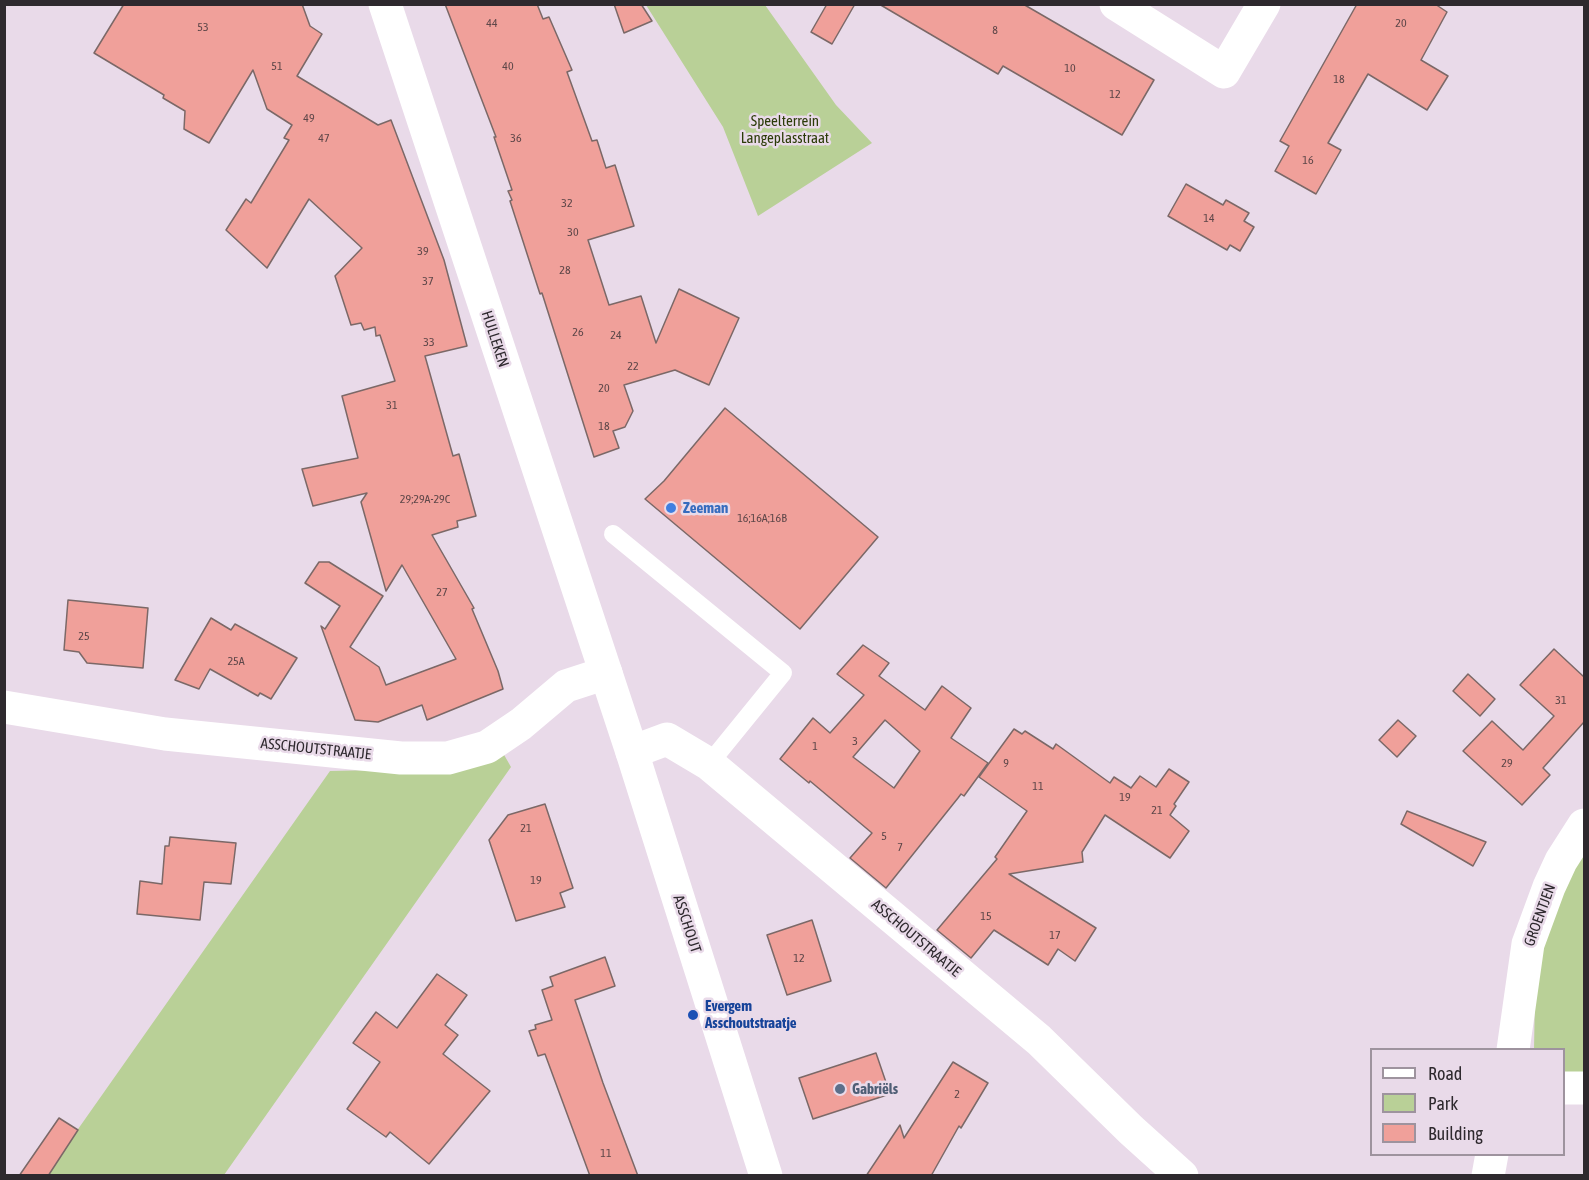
<!DOCTYPE html>
<meta charset="utf-8">
<style>
body{margin:0}
#map{position:relative;width:1589px;height:1180px;overflow:hidden;background:#e9dae9;font-family:"Asap Condensed",sans-serif}
canvas{display:block}
.frame{position:absolute;inset:0;border:6px solid #2e292e;pointer-events:none}
.legend{position:absolute;left:1370px;top:1048px;width:195px;height:108px;box-sizing:border-box;background:#e9dae9;border:2px solid #9e939e;margin:0;padding:8px 10px;list-style:none;font-size:18px;color:#2e292e}
.legend li{display:flex;align-items:center;gap:12px;height:30px}
.legend b{width:30px;border:2px solid #9e939e}
</style>
<div id="map">
<canvas width="1589" height="1180"></canvas>
<div class="frame"></div>
<ul class="legend">
<li><b style="height:8px;background:#fff"></b>Road</li>
<li><b style="height:16px;background:#b9d097"></b>Park</li>
<li><b style="height:16px;background:#f0a09a"></b>Building</li>
</ul>
</div>
<script>
const g = document.querySelector('canvas').getContext('2d');
g.lineJoin = 'round';
function fillPath(path, color) { g.fillStyle = color; g.fill(path, 'evenodd'); }
function strokePath(path, color, width, dash) { g.strokeStyle = color; g.lineWidth = width; g.lineCap = dash ? 'butt' : 'round'; g.setLineDash(dash || []); g.stroke(path); }
function drawText(font, color, halo, rows, align = 'center') {
  g.font = font + ' "Asap Condensed",sans-serif'; g.lineWidth = 5; g.setLineDash([]); g.textBaseline = 'middle'; g.strokeStyle = halo; g.fillStyle = color; for (const [text, x, y, turn = 0] of rows) {
    g.save(); g.translate(x, y); g.rotate((+turn || 0) * Math.PI / 180); g.textAlign = isNaN(turn) ? turn : align; if (halo) g.strokeText(text, 0, 0); g.fillText(text, 0, 0); g.restore();
  }
}
const green = new Path2D(`
 M 646,5 L 765,5 L 836,105 L 872,143 L 758,216 L 723,127 Z
 M 503,753 L 511,767 L 224,1175 L 45,1176 L 330,771 L 470,768 Z
 M 1584,848 L 1584,1072 L 1564,1073 L 1564,1050 L 1534,1050 L 1535,994 L 1546,931 Z`);
const building = new Path2D(`
 M 124,4 L 302,4 L 310,26 L 322,34 L 297,76 L 378,125 L 391,120 L 444,260 L 467,346 L 425,356 L 453,456 L 459,454 L 476,516 L 457,521 L 458,527 L 432,535 L 474,608 L 472,609 L 498,671 L 503,689 L 427,720 L 422,705 L 378,722 L 355,720 L 321,626 L 325,629 L 340,606 L 305,583 L 319,562 L 329,562 L 383,596 L 350,647 L 379,667 L 386,685 L 456,659 L 402,565 L 386,591 L 361,502 L 367,493 L 313,506 L 302,469 L 358,458 L 342,396 L 395,381 L 380,335 L 376,336 L 375,327 L 364,330 L 361,323 L 351,325 L 335,276 L 362,248 L 309,199 L 267,268 L 226,230 L 246,199 L 251,203 L 289,140 L 284,138 L 292,125 L 267,109 L 253,70 L 209,143 L 184,129 L 185,111 L 163,98 L 164,95 L 94,53 Z
 M 445,4 L 537,4 L 543,19 L 549,17 L 572,70 L 567,72 L 592,141 L 597,140 L 606,168 L 615,165 L 634,226 L 588,240 L 609,305 L 641,296 L 656,343 L 679,289 L 739,318 L 709,385 L 675,370 L 624,385 L 633,411 L 625,427 L 613,431 L 619,448 L 594,457 L 542,293 L 540,294 L 510,201 L 512,200 L 508,191 L 512,190 L 494,137 L 496,137 Z
 M 614,4 L 641,4 L 652,21 L 624,33 Z
 M 827,4 L 855,4 L 832,44 L 811,32 Z
 M 879,4 L 1023,4 L 1154,80 L 1122,135 L 1003,66 L 998,74 Z
 M 1357,4 L 1435,4 L 1447,12 L 1421,60 L 1448,76 L 1427,110 L 1368,74 L 1328,143 L 1341,150 L 1316,194 L 1275,171 L 1289,146 L 1280,141 Z
 M 1186,184 L 1223,205 L 1226,200 L 1249,213 L 1244,221 L 1254,227 L 1240,251 L 1230,245 L 1227,250 L 1168,216 Z
 M 725,408 L 878,537 L 800,629 L 645,499 L 664,481 Z
 M 68,600 L 148,608 L 143,668 L 87,663 L 79,652 L 64,650 Z
 M 211,618 L 231,630 L 235,624 L 297,658 L 271,699 L 260,693 L 258,696 L 210,669 L 199,689 L 175,680 Z
 M 863,645 L 889,663 L 879,676 L 925,710 L 942,686 L 971,708 L 951,738 L 988,763 L 964,796 L 961,794 L 958,798 L 886,888 L 850,858 L 872,833 L 810,781 L 809,783 L 780,759 L 813,718 L 830,733 L 864,695 L 837,674 ZM 885,720 L 920,751 L 894,788 L 853,757 Z
 M 1554,649 L 1584,677 L 1584,722 L 1543,768 L 1550,775 L 1522,805 L 1463,751 L 1492,721 L 1523,750 L 1554,716 L 1520,685 Z
 M 1468,674 L 1495,699 L 1480,716 L 1453,691 Z
 M 1398,720 L 1416,736 L 1397,757 L 1379,740 Z
 M 1014,729 L 1022,734 L 1025,731 L 1053,749 L 1056,744 L 1110,783 L 1114,777 L 1131,788 L 1140,776 L 1156,787 L 1169,769 L 1189,782 L 1174,804 L 1176,806 L 1170,815 L 1189,831 L 1170,858 L 1105,815 L 1082,852 L 1083,862 L 1009,874 L 1096,928 L 1075,961 L 1058,949 L 1048,965 L 994,930 L 971,958 L 937,930 L 997,859 L 995,857 L 1027,811 L 979,777 Z
 M 545,804 L 573,888 L 560,893 L 565,907 L 516,921 L 489,840 L 508,815 Z
 M 1407,811 L 1486,842 L 1473,866 L 1401,824 Z
 M 170,837 L 236,843 L 231,884 L 204,882 L 200,920 L 137,914 L 140,881 L 162,884 L 165,846 L 169,846 Z
 M 812,920 L 831,981 L 787,995 L 767,935 Z
 M 605,957 L 615,986 L 575,1000 L 603,1083 L 638,1176 L 590,1176 L 545,1054 L 538,1056 L 529,1031 L 536,1029 L 535,1025 L 552,1020 L 542,990 L 553,986 L 550,977 Z
 M 437,974 L 467,995 L 445,1025 L 458,1035 L 443,1054 L 490,1091 L 429,1164 L 390,1132 L 386,1137 L 347,1109 L 380,1062 L 353,1043 L 376,1012 L 397,1028 Z
 M 876,1053 L 890,1094 L 813,1119 L 799,1078 Z
 M 953,1062 L 988,1083 L 961,1128 L 959,1126 L 931,1176 L 866,1176 L 900,1125 L 904,1138 Z
 M 59,1118 L 78,1130 L 48,1176 L 19,1176 Z`);
const lane = new Path2D(`
 M 613,534 L 783,673 L 709,764`);
const street = new Path2D(`
 M 1116,4 L 1224,72 L 1264,4
 M 4,707 L 165,734 L 401,758 L 448,758 L 487,747 L 521,724 L 566,686 L 606,673
 M 632,752 L 667,739 L 709,764 L 1039,1040 L 1131,1130 L 1182,1176
 M 1513,1050 L 1528,944 L 1549,887 L 1561,861 L 1584,825
 M 1564,1088 L 1584,1088
 M 1488,1176 L 1492,1154`);
const secondary = new Path2D(`
 M 385,4 L 632,752 L 766,1176`);
const markers = [
 [671,508,6,"#3f7fe0"],
 [693,1015,6,"#1a4fb4"],
 [840,1089,6,"#5c6f8a"]
];
const numberNames = [
 ["44",492,23],
 ["20",1401,23],
 ["53",203,27],
 ["8",995,30],
 ["51",277,66],
 ["40",508,66],
 ["10",1070,68],
 ["18",1339,79],
 ["12",1115,94],
 ["49",309,118],
 ["47",324,138],
 ["36",516,138],
 ["16",1308,160],
 ["32",567,203],
 ["14",1209,218],
 ["30",573,232],
 ["39",423,251],
 ["28",565,270],
 ["37",428,281],
 ["26",578,332],
 ["24",616,335],
 ["33",429,342],
 ["22",633,366],
 ["20",604,388],
 ["31",392,405],
 ["18",604,426],
 ["29;29A-29C",425,499],
 ["16;16A;16B",762,518],
 ["27",442,592],
 ["25",84,636],
 ["25A",236,661],
 ["31",1561,700],
 ["3",855,741],
 ["1",815,746],
 ["9",1006,763],
 ["29",1507,763],
 ["11",1038,786],
 ["19",1125,797],
 ["21",1157,810],
 ["21",526,828],
 ["5",884,836],
 ["7",900,847],
 ["19",536,880],
 ["15",986,916],
 ["17",1055,935],
 ["12",799,958],
 ["2",957,1094],
 ["11",606,1153]
];
const parkNames = [
 ["Speelterrein",785,121],
 ["Langeplasstraat",785,138]
];
const streetNames = [
 ["HULLEKEN",495,339,72],
 ["ASSCHOUTSTRAATJE",316,749,6],
 ["GROENTJEN",1540,915,-70],
 ["ASSCHOUT",687,924,72],
 ["ASSCHOUTSTRAATJE",916,938,40]
];
const shopNames = [
 ["Zeeman",683,508]
];
const transitNames = [
 ["Evergem",705,1006],
 ["Asschoutstraatje",705,1023]
];
const serviceNames = [
 ["Gabriëls",852,1089]
];
fillPath(green, '#b9d097');
fillPath(building, '#f0a09a');
strokePath(building, '#7b6867', 1.5);
strokePath(lane, '#fff', 18);
strokePath(street, '#fff', 33);
strokePath(secondary, '#fff', 33);
for (const [x, y, r, color] of markers) { const dot = new Path2D(); dot.arc(x, y, r, 0, 2 * Math.PI); g.fillStyle = color; g.fill(dot); strokePath(dot, '#e9dae9', 2); }
drawText('12px', '#5e4749', null, numberNames);
drawText('15px', '#2b3b08', '#e9dae9', parkNames);
drawText('15px', '#2e292e', '#e9dae9', streetNames);
drawText('bold 15px', '#366cbe', '#e9dae9', shopNames, 'left');
drawText('bold 15px', '#164399', '#e9dae9', transitNames, 'left');
drawText('bold 15px', '#4e5e75', '#e9dae9', serviceNames, 'left');
</script>
